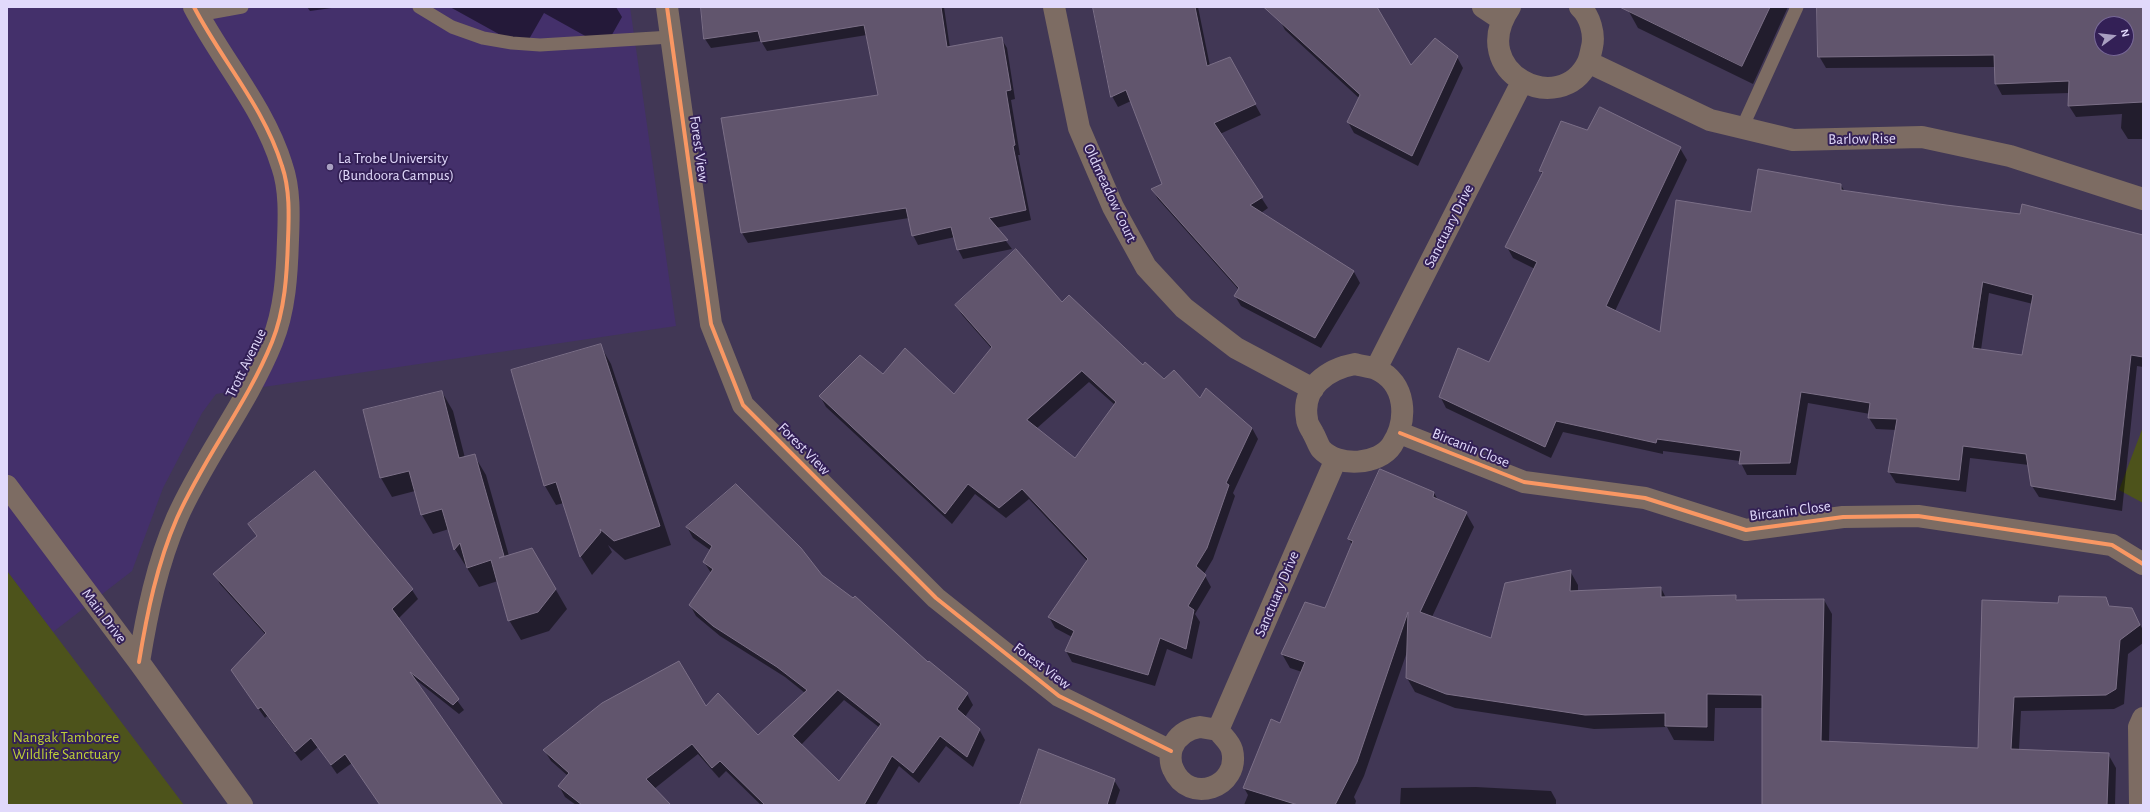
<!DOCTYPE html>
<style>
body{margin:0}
#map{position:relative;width:2150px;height:812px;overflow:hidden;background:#413755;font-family:"Alegreya Sans",sans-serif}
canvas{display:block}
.frame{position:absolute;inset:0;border:8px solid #e1d9fb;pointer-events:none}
.north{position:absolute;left:2094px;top:16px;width:40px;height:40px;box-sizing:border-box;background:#332056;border:1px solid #796a98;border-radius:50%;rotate:75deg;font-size:11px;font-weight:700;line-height:16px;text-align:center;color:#e1d9fb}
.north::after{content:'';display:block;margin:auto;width:14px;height:18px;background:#a9a0c1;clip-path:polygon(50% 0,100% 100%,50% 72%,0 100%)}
</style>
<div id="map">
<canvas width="2150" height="812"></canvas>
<div class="frame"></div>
<div class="north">N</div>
</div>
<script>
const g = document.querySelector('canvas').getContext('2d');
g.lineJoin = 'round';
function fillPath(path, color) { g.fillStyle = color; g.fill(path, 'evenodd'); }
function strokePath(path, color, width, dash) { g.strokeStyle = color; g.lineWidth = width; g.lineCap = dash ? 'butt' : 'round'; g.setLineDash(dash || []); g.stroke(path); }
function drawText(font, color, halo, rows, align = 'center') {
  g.font = font + ' "Alegreya Sans",sans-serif'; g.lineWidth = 4; g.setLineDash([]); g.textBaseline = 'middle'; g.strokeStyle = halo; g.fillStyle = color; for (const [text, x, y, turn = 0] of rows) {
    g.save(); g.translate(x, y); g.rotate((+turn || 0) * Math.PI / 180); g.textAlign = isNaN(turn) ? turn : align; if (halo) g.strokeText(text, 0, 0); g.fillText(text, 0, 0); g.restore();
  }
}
const built = new Path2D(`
 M 7,7 L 630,7 L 676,326 L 216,394 L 202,413 L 163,488 L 132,571 L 53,632 L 7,571 Z`);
const green = new Path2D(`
 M 2143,427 L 2143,503 L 2119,490 Z
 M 7,571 L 184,805 L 7,805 Z`);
const shadow = new Path2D(`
 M 307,7 L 339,7 L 310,11 Z
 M 450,7 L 616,7 L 622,17 L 605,47 L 544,13 L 524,48 Z
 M 702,7 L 944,7 L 950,48 L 1001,38 L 1007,48 L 1015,99 L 1011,100 L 1020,155 L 1018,155 L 1031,220 L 996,228 L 1012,249 L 963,259 L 958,249 L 955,237 L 918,245 L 913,235 L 909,218 L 748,243 L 742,233 L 722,119 L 879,95 L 867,35 L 767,51 L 761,41 L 711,48 L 705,39 Z
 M 1094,7 L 1198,7 L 1210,66 L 1235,68 L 1261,115 L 1220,134 L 1268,208 L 1261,213 L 1354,272 L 1360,283 L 1321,348 L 1241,306 L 1235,296 L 1239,290 L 1158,199 L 1152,189 L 1163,185 L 1131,101 L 1118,107 L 1112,96 Z
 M 1273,7 L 1375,7 L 1411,67 L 1457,57 L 1463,68 L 1418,166 L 1354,133 L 1348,122 L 1359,98 L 1285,30 Z
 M 1629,7 L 1788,7 L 1753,84 L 1638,28 L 1628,10 Z
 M 1818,7 L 2143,7 L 2143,139 L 2128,139 L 2121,128 L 2122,114 L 2076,117 L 2069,106 L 2070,93 L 2002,95 L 1996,84 L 1995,67 L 1826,68 L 1819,56 ZM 2102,24 L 2126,24 L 2126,48 L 2102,48 Z
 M 1587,131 L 1680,148 L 1687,160 L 1615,311 L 1661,334 L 1752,214 L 1841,185 L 1845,192 L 2143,236 L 2143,367 L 2137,366 L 2122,511 L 2039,497 L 2032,486 L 2029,465 L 1970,458 L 1966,492 L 1896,483 L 1889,472 L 1896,430 L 1876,429 L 1869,418 L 1870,414 L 1808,403 L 1796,475 L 1747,475 L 1740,461 L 1663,451 L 1663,454 L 1563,432 L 1551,458 L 1446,408 L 1440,396 L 1490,364 L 1535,269 L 1513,258 L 1507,247 L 1543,175 L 1540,171 ZM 1989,293 L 2033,304 L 2023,356 L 1981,350 Z
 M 1062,304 L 1143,367 L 1252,428 L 1258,439 L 1233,493 L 1235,496 L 1213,559 L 1204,574 L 1211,587 L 1195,614 L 1200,622 L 1192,659 L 1167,649 L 1155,686 L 1072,662 L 1066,651 L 1072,637 L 1055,628 L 1049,617 L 1088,562 L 1029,499 L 1006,518 L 975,494 L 952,524 L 826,407 L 820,396 L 883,376 L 954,396 L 992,349 L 963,316 L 956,306 ZM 1089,382 L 1115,405 L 1075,459 L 1036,429 Z
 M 600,345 L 611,364 L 671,545 L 625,560 L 608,545 L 612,552 L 592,575 L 581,557 L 564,503 L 556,505 L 545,486 L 513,370 Z
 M 442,392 L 453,411 L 465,458 L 474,455 L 486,475 L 509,556 L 556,590 L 567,609 L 549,631 L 521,640 L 509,620 L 498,581 L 479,587 L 455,549 L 449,529 L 433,534 L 422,515 L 415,491 L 392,497 L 381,478 Z
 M 1434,493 L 1438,500 L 1466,513 L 1474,527 L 1432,617 L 1492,639 L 1570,571 L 1578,585 L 1578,591 L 1661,588 L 1666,598 L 1735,596 L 1738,601 L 1824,600 L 1832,614 L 1829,742 L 1979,749 L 2059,605 L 2105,598 L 2111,608 L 2131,609 L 2143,630 L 2143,643 L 2128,654 L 2124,704 L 2114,709 L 2021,711 L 2019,750 L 2108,754 L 2116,768 L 2115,805 L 1763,805 L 1763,708 L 1715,708 L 1714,741 L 1674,740 L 1667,727 L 1594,729 L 1455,708 L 1415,692 L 1407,678 L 1407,652 L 1364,776 L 1354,797 L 1356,801 L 1355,805 L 1244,805 L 1248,795 L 1244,788 L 1281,725 L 1302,672 L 1290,668 L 1282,654 L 1325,609 L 1352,545 L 1349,539 Z
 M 249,525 L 412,590 L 418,599 L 398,619 L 464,710 L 459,714 L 416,680 L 501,805 L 380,805 L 352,763 L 337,774 L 318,747 L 301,761 L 267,716 L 265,718 L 238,680 L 266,635 L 220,584 L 215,574 L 257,537 Z
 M 687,527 L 821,576 L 967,694 L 973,705 L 965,717 L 979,729 L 985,740 L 973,767 L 946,746 L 919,783 L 899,766 L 876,805 L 761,805 L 726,771 L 719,778 L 698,754 L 654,789 L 666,805 L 576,805 L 565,797 L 559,786 L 568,776 L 551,761 L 544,750 L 706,708 L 758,737 L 805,693 L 785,677 L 720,636 L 696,616 L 690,605 L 711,573 L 704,562 L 710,550 L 693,538 ZM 844,700 L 880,728 L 839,782 L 801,745 Z
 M 1114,780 L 1120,790 L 1115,805 L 1021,805 Z
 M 1476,787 L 1551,791 L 1556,800 L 1556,805 L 1400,805 L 1401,788 Z`);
const building = new Path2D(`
 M 701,7 L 941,7 L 947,47 L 1002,37 L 1011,90 L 1006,91 L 1015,145 L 1013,146 L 1026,210 L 989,218 L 1008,240 L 957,250 L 951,227 L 912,236 L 906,208 L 741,233 L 721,118 L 878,95 L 864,25 L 761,42 L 758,31 L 704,39 Z
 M 1093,7 L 1195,7 L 1207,66 L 1230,57 L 1256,104 L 1214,123 L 1263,197 L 1250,205 L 1354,271 L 1315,338 L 1234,296 L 1239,288 L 1151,189 L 1162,184 L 1126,90 L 1111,97 Z
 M 1264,7 L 1377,7 L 1411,65 L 1435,38 L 1458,56 L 1412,156 L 1347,122 L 1360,95 Z
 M 1620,7 L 1770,7 L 1742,66 Z
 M 1817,7 L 2143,7 L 2143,102 L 2068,106 L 2069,81 L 1995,84 L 1994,55 L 1818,57 ZM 2102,24 L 2126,24 L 2126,48 L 2102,48 Z
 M 1600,107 L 1681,147 L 1606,306 L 1660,332 L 1676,200 L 1751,212 L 1758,169 L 1841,184 L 1841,190 L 1946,205 L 2020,214 L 2022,204 L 2143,235 L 2143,357 L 2131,355 L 2115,500 L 2031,486 L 2026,454 L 1963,446 L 1959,480 L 1888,472 L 1897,419 L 1868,418 L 1870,403 L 1801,392 L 1790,463 L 1739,464 L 1741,451 L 1657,439 L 1656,443 L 1556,421 L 1545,447 L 1439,397 L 1458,348 L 1489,362 L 1537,262 L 1505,247 L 1543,172 L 1539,171 L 1561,121 L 1587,130 ZM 1983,282 L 2033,295 L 2022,355 L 1973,348 Z
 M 1016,249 L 1062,302 L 1069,295 L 1143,365 L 1145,362 L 1164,379 L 1174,370 L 1200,398 L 1206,388 L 1252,428 L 1226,483 L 1229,485 L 1207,548 L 1196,566 L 1206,575 L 1188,606 L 1194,610 L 1186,649 L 1160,638 L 1148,675 L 1065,651 L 1074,631 L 1048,617 L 1088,559 L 1022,489 L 999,508 L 968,484 L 945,514 L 819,396 L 860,355 L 883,374 L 905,348 L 954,394 L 992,347 L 955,305 ZM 1082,371 L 1116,402 L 1075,458 L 1027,420 Z
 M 601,344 L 660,526 L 614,541 L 600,529 L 601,532 L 580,557 L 556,482 L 544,486 L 511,370 Z
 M 442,391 L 459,458 L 475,454 L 504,556 L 499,558 L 532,548 L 556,589 L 538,612 L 508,621 L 491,560 L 467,568 L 460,543 L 454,550 L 442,509 L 421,515 L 409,471 L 380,478 L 363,410 Z
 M 1380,469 L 1434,492 L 1433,497 L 1467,512 L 1420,612 L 1491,638 L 1505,583 L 1571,570 L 1570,591 L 1661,587 L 1661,597 L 1736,595 L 1736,600 L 1824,599 L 1821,741 L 1978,748 L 1982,600 L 2058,603 L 2059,596 L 2106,597 L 2109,606 L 2132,608 L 2140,625 L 2120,640 L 2116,689 L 2106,695 L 2014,697 L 2011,749 L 2109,753 L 2107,805 L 1762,805 L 1762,695 L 1707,694 L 1707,727 L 1665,726 L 1665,713 L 1585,715 L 1446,694 L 1406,678 L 1408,612 L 1357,762 L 1335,805 L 1298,805 L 1243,788 L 1271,719 L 1280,723 L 1305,662 L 1281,654 L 1305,602 L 1325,608 L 1353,541 L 1348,539 Z
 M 315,471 L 413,589 L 392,609 L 459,699 L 453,705 L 410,672 L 503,805 L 380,805 L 345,754 L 331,765 L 311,738 L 295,752 L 261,707 L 258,709 L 231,670 L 266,633 L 213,574 L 257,536 L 248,524 Z
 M 736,484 L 801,548 L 822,575 L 853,598 L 855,596 L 928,662 L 929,661 L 968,693 L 957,709 L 980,729 L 967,757 L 940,736 L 913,773 L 892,756 L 864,805 L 765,805 L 720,761 L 712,768 L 692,744 L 646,779 L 671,805 L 582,805 L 558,786 L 569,773 L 543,750 L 602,703 L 679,661 L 706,706 L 718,693 L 758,735 L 807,690 L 777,667 L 713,626 L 689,605 L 713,569 L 703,562 L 712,546 L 686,527 ZM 838,690 L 881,724 L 839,781 L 793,736 Z
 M 1039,749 L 1115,779 L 1107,805 L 1020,805 Z`);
const service = new Path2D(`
 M 419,7 L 452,27 L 483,38 L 512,43 L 540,45 L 671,37
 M 198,15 L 242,7
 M 1742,128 L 1797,7`);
const minor = new Path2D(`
 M 667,7 L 711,324 L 743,405 L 936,598 L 1059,696 L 1171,751
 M 1054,7 L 1079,128 L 1113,207 L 1146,267 L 1184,308 L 1236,348 L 1313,389
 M 1483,7 L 1501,19
 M 1510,7 C 1465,73 1561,119 1588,62 C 1590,57 1591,51 1592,47 C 1595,34 1590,16 1580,7
 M 1588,62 L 1710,120 L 1793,140 L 1922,137 L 2010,156 L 2143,199
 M 1355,364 C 1362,366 1370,367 1376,369 C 1407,383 1408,420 1392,445 C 1379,465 1338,468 1321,449 C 1318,445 1316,438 1313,433 C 1311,429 1307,424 1307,419 C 1301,387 1328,369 1355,364 Z
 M 1376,369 L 1522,82
 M 1400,433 L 1524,482 L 1645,498 L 1746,530 L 1843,517 L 1918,516 L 2112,545 L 2143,564
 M 7,486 L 139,662 L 242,805
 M 139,662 C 147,613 157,564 177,518 C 204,457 247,404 272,342 C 285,310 287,274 288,240 C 289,216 290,189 282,166 C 264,107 222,61 194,7
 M 1200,727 L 1218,730 C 1223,737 1230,742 1232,750 C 1241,787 1189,806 1173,769 C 1170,763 1170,754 1172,748 C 1177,736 1187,729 1200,727 Z
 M 1218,730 L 1336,459
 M 2140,805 L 2139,727 L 2143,718`);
const cycleway = new Path2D(`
 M 667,7 L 711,324 L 743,405 L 936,598 L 1059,696 L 1171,751
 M 1400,433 L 1524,482 L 1645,498 L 1746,530 L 1843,517 L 1918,516 L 2112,545 L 2143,564
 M 139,662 C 147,613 157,564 177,518 C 204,457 247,404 272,342 C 285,310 287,274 288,240 C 289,216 290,189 282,166 C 264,107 222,61 194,7`);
const markers = [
 [330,167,4,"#a9a0c1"]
];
const streetNames = [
 ["Barlow Rise",1862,139,-1],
 ["Forest View",699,149,82],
 ["Oldmeadow Court",1110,193,65],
 ["Sanctuary Drive",1449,226,-63],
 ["Trott Avenue",246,363,-64],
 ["Bircanin Close",1471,448,22],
 ["Forest View",804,449,45],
 ["Bircanin Close",1790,511,-7],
 ["Sanctuary Drive",1277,594,-67],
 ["Main Drive",104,616,53],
 ["Forest View",1042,666,37]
];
const poiNames = [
 ["La Trobe University",338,158],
 ["(Bundoora Campus)",338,175]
];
const parkNames = [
 ["Nangak Tamboree",66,737],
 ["Wildlife Sanctuary",66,754]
];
fillPath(built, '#44306b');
fillPath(green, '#4d531b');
fillPath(shadow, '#0007');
fillPath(building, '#61556d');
strokePath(building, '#7b6f87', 1);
strokePath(service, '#7d6c63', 13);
strokePath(minor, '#7d6c63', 22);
strokePath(cycleway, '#f99763', 4);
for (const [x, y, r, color] of markers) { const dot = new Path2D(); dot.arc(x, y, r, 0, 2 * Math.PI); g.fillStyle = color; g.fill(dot); strokePath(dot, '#332056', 1.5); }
drawText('15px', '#e1d9fb', '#332056', streetNames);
drawText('15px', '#e1d9fb', '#332056', poiNames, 'left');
drawText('15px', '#bed036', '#332056', parkNames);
</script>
